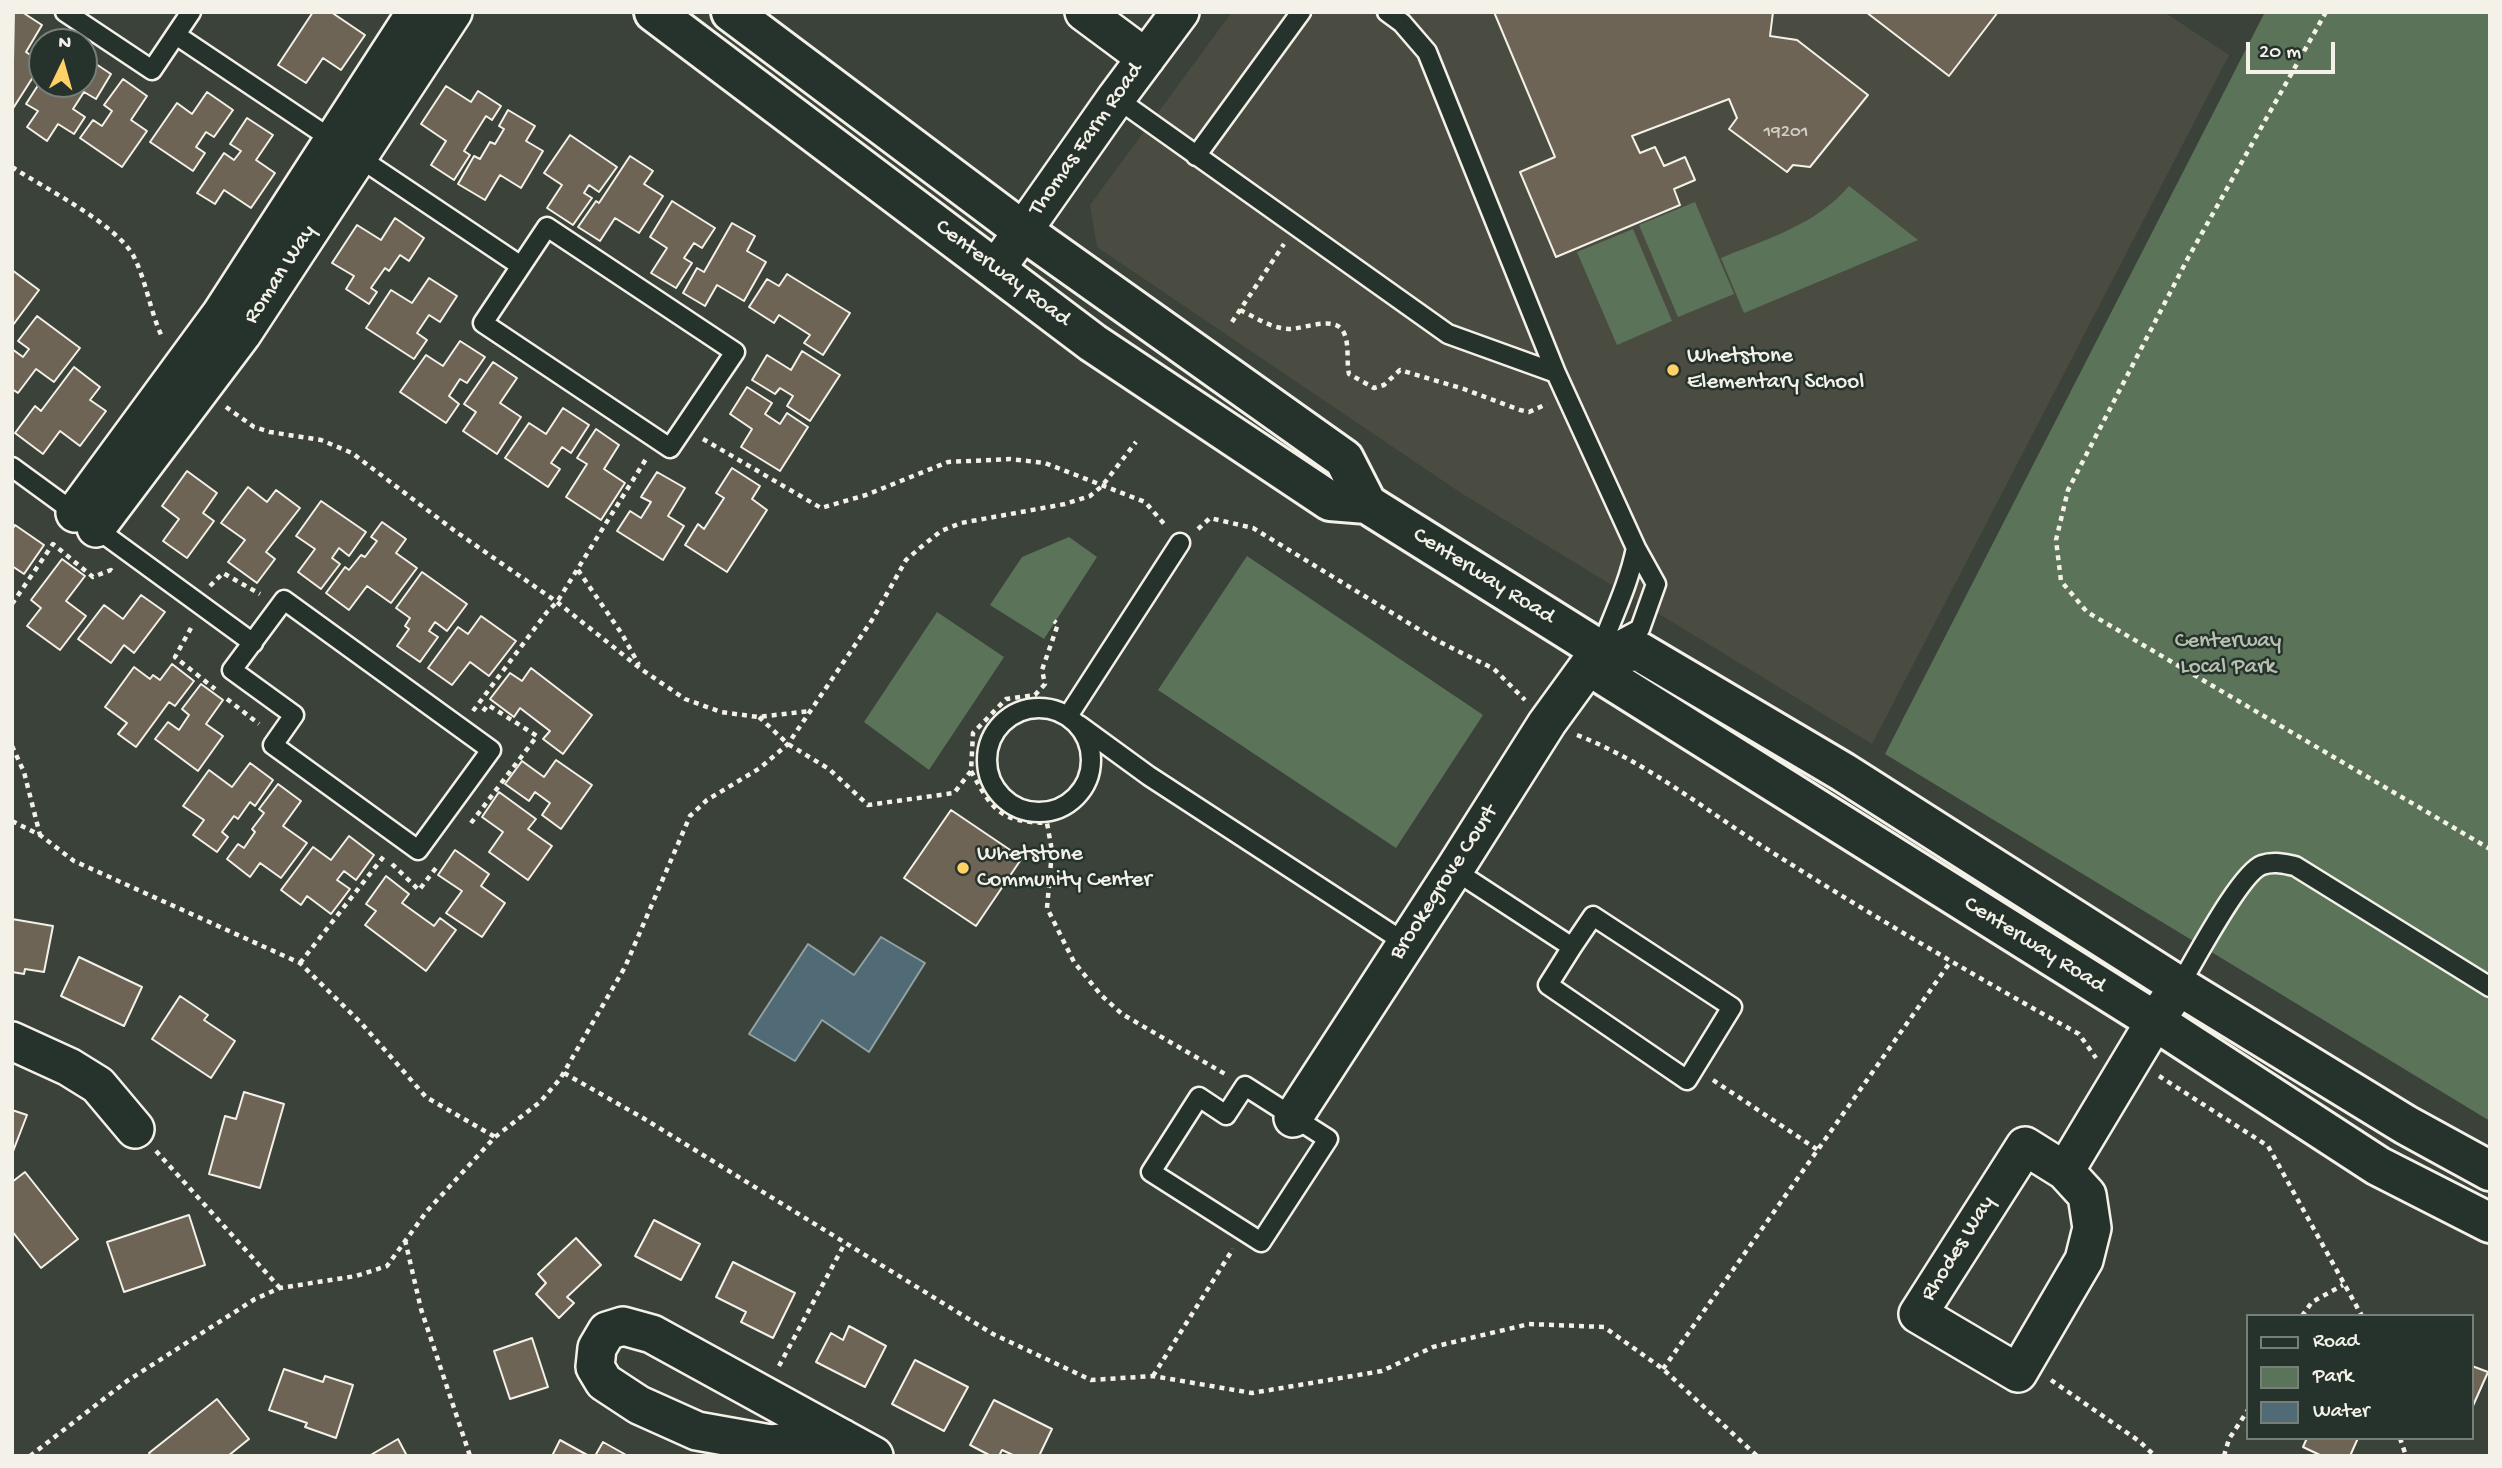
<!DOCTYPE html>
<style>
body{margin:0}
#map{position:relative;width:2502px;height:1468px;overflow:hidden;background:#3b4239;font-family:"Gochi Hand",sans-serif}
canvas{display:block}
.frame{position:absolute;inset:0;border:14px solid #f4f1e8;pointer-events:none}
.legend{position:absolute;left:2246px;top:1314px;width:228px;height:126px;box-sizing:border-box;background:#26332d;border:2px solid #787f78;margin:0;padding:9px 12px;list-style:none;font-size:21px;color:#f4f1e8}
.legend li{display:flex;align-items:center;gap:14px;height:35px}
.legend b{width:35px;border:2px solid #787f78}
.north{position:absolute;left:28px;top:28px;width:70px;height:70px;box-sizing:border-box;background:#26332d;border:2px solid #787f78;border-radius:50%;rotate:5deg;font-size:19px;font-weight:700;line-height:28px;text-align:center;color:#f4f1e8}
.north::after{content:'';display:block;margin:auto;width:24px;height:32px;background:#ffd166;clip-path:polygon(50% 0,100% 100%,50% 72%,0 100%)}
.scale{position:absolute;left:2246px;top:42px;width:89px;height:32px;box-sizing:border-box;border:4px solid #f4f1e8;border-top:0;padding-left:9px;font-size:21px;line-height:24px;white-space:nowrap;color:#f4f1e8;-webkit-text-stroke:5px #26332d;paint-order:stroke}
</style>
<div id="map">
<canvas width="2502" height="1468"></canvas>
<div class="frame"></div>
<ul class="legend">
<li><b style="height:9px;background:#26332d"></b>Road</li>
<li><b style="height:19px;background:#5b7459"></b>Park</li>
<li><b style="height:19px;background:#506b76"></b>Water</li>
</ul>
<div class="north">N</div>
<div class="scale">20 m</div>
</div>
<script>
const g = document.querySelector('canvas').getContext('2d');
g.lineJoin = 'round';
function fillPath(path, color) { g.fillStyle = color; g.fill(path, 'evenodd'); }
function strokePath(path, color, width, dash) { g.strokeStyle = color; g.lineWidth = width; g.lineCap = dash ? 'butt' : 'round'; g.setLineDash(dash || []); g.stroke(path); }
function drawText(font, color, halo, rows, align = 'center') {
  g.font = font + ' "Gochi Hand",sans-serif'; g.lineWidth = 5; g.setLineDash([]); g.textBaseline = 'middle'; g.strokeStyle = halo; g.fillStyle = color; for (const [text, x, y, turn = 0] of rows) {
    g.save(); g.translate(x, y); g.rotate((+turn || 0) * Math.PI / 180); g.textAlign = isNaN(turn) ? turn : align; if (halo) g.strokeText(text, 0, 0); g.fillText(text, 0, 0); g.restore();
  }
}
const built = new Path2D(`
 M 1232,12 L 2164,12 L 2229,55 L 1872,744 L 1461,493 L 1097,247 L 1090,205 Z`);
const green = new Path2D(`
 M 2265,12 L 2490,12 L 2490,1121 L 1885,754 Z
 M 1849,186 L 1918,240 L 1744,313 L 1721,258 C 1766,239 1816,225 1849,186 Z
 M 1695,202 L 1734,294 L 1678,317 L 1639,225 Z
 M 1633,229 L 1672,321 L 1617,345 L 1577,252 Z
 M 1069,537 L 1097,557 L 1044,639 L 990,605 L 1022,557 Z
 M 1247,556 L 1483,715 L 1396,848 L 1158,690 Z
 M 937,612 L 1004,657 L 929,770 L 864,722 Z`);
const water = new Path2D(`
 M 881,937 L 925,963 L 869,1052 L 822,1020 L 795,1061 L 749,1034 L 808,944 L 854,975 Z`);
const building = new Path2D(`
 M 14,12 L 22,12 L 42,25 L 26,52 L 42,63 L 12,110 Z
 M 313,12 L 331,12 L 365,35 L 341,70 L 323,58 L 306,83 L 278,65 Z
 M 1494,12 L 1773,12 L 1770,36 L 1797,40 L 1868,95 L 1810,167 L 1793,165 L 1787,172 L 1729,129 L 1737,118 L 1729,99 L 1632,136 L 1640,153 L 1655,147 L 1664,166 L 1685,157 L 1695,180 L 1674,189 L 1680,205 L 1556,257 L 1520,172 L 1555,157 Z
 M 1866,12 L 1998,12 L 1949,76 Z
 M 84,56 L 111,74 L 96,99 L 84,92 L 73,109 L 85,117 L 74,134 L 58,124 L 47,141 L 27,127 L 38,111 L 26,104 L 42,79 L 42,84 L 84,84 Z
 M 123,79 L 147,96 L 131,120 L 147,131 L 122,167 L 80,138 L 93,120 L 102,126 L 112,111 L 104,105 Z
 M 446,86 L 471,102 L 478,91 L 501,106 L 492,120 L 486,116 L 464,151 L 470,155 L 454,180 L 431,165 L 446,141 L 421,124 Z
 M 207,92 L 233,110 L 214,137 L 206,132 L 196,147 L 205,153 L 193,171 L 150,142 L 177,103 L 192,114 Z
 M 508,110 L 535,126 L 526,141 L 543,151 L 521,188 L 500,175 L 485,200 L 458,184 L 474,156 L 480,159 L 490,142 L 495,144 L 504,129 L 499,126 Z
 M 247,118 L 273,135 L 256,160 L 275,173 L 251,208 L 224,190 L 215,204 L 197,193 L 224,153 L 234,160 L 241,151 L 230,144 Z
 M 570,135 L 617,167 L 599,192 L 589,185 L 584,193 L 592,198 L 573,225 L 547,208 L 562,185 L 544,173 Z
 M 630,156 L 653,171 L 644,184 L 663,196 L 639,233 L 615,218 L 600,241 L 578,227 L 596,201 L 599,203 Z
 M 672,201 L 715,228 L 702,248 L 694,243 L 684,258 L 692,263 L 676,288 L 651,273 L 667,248 L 650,237 Z
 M 395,218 L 424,238 L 409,261 L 400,255 L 389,271 L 385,268 L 371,288 L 377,292 L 369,304 L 346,289 L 354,276 L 332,263 L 357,225 L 381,240 Z
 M 732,223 L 755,236 L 747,251 L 766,262 L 744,301 L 717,285 L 705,306 L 683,293 L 697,268 L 704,272 Z
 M 12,270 L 39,290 L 13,325 L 12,324 Z
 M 787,274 L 850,313 L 823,355 L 804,343 L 810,335 L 779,315 L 774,323 L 749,307 L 767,279 L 779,286 Z
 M 429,278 L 457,296 L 440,322 L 429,315 L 417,333 L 427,340 L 414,359 L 366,328 L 391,290 L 412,303 Z
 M 37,316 L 80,348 L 54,382 L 36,369 L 18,393 L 12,389 L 12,349 L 23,357 L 29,349 L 18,341 Z
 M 460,341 L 485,357 L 467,383 L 460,379 L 449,396 L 459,404 L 446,423 L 400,392 L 426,355 L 443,366 Z
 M 802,351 L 840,375 L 810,421 L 787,406 L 793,396 L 780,388 L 775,394 L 752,380 L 767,355 L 791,370 Z
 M 493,362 L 517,378 L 500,403 L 521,417 L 497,454 L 463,431 L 476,412 L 464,404 Z
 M 74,367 L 100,387 L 90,400 L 106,411 L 80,446 L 60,431 L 43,454 L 15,433 L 35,406 L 41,411 Z
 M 747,387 L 772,403 L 765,414 L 780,424 L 787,413 L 808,427 L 780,471 L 741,447 L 752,429 L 730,414 Z
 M 563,408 L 589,425 L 571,453 L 562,447 L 551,463 L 560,469 L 548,487 L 505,458 L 529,423 L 546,434 Z
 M 596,429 L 619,445 L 604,469 L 625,483 L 601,520 L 566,497 L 587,464 L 577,458 Z
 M 732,468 L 760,486 L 752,499 L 767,510 L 727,572 L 685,545 L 698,524 L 704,529 L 724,498 L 716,493 Z
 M 187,471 L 217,493 L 203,513 L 214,521 L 187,558 L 163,541 L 179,519 L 162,506 Z
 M 657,472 L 685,488 L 668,516 L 684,526 L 663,560 L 617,531 L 630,511 L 641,518 L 651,502 L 641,497 Z
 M 248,487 L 267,502 L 276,490 L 300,508 L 266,552 L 275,559 L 257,583 L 228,562 L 245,540 L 221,523 Z
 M 321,501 L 366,532 L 349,556 L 339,548 L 332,558 L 340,564 L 321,589 L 298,572 L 315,549 L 296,536 Z
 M 382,522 L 406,539 L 396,553 L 417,568 L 391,603 L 367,586 L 349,610 L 326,593 L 345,567 L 349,570 L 361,555 L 365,557 L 377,541 L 371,537 Z
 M 15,525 L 44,545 L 24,574 L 12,566 L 12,530 Z
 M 62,559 L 85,576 L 66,601 L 86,616 L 60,650 L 27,626 L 41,608 L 31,600 Z
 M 422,572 L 467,604 L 447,631 L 435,622 L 429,631 L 438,637 L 420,662 L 397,646 L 409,629 L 405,626 L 410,618 L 396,608 Z
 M 141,595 L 165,612 L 134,653 L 124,645 L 111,663 L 78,639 L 104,605 L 123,619 Z
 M 481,616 L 516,641 L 489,676 L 470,662 L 452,685 L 428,668 L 458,627 L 468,634 Z
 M 172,664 L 194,681 L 175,706 L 169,702 L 136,747 L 118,734 L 127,723 L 105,707 L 134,667 L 150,679 L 153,675 L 160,680 Z
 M 531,668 L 592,715 L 563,754 L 543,739 L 550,731 L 520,708 L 514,717 L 490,699 L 510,673 L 522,681 Z
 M 201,684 L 223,700 L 206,724 L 223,736 L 198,771 L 155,739 L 168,722 L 179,730 L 189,715 L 182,709 Z
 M 556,760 L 592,785 L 561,829 L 542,815 L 550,803 L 535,792 L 529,801 L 505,784 L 522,761 L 544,777 Z
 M 250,763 L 273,780 L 255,806 L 250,802 L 238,819 L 234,816 L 222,832 L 228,837 L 217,852 L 193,835 L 204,820 L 183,806 L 209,770 L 232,787 Z
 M 278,784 L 301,801 L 283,826 L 307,843 L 281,878 L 260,863 L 250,877 L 227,859 L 238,844 L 244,848 L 255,832 L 252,829 L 264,813 L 259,809 Z
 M 499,792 L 536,819 L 528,829 L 552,846 L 528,880 L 489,852 L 503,832 L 482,817 Z
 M 951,810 L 1022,858 L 976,926 L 904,878 Z
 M 349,836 L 374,855 L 356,880 L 344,871 L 337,880 L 350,889 L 331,914 L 307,896 L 301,905 L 281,890 L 313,847 L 331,860 Z
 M 455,850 L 489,874 L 481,886 L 505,903 L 482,937 L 446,913 L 462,891 L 438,875 Z
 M 386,876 L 409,894 L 402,903 L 434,926 L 440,918 L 456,930 L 426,971 L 365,925 L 376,911 L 366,904 Z
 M 12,919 L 53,926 L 44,972 L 25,969 L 24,974 L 12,972 Z
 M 79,957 L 142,987 L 124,1026 L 61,996 Z
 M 180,996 L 208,1015 L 204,1020 L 235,1041 L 211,1078 L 152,1039 Z
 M 244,1092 L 284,1104 L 260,1188 L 209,1174 L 225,1116 L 236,1119 Z
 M 12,1110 L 27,1115 L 12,1154 Z
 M 25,1172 L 78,1239 L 41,1268 L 12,1231 L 12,1182 Z
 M 189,1215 L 205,1265 L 124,1292 L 107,1242 Z
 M 654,1220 L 700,1244 L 681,1280 L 635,1256 Z
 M 576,1238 L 601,1265 L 567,1297 L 574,1303 L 559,1318 L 536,1294 L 546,1283 L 538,1274 Z
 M 733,1262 L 795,1293 L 773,1338 L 741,1322 L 746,1312 L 716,1297 Z
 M 849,1326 L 886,1346 L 865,1387 L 816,1362 L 831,1333 L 843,1340 Z
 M 532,1338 L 548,1387 L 510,1399 L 494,1351 Z
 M 915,1360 L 968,1387 L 944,1431 L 892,1404 Z
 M 2472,1366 L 2488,1372 L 2472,1408 Z
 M 284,1369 L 323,1382 L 325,1376 L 353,1385 L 336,1438 L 305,1427 L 307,1423 L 269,1410 Z
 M 217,1399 L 249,1439 L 228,1456 L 151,1456 L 149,1453 Z
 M 994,1400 L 1052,1429 L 1039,1456 L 1015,1456 L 1002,1450 L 999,1456 L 991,1456 L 970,1445 Z
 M 2307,1438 L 2358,1438 L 2350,1456 L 2322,1456 L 2303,1447 Z
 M 398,1439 L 407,1456 L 369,1456 Z
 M 560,1440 L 589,1456 L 552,1456 Z
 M 603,1442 L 628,1456 L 595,1456 Z`);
const path = new Path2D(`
 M 2326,12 L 2188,258 L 2068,490 L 2056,540 L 2061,581 L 2087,612 L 2490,849
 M 12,167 C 44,188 117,224 134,257 C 147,283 150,312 163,339
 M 1240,310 C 1257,318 1272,329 1291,329 C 1305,328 1334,316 1343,331 C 1350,343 1346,361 1349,374 L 1374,388 L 1384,385 L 1400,370 L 1464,389 L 1520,410 L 1529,412 L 1547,404
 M 1232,322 L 1284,244
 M 226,407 L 254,427 L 270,432 L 321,440 L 352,453 L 455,531 L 557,602 L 641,669 L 685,699 L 721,712 L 758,717 L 810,711
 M 703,439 L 821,508 L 866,495 L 948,462 L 1010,459 L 1045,463 L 1145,502 L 1166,526
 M 1198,529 L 1210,518 L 1253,528 L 1438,641 L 1494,669 L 1525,700
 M 578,570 L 622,634 L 639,665
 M 210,586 L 223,573 L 260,594
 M 12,604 L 53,544 L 93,577 L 111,570 L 113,572
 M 191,628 L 175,657 L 215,689
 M 227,699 L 259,724
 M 473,711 L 547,612 L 557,602 L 646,459
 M 759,717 L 788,744 L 829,769 L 868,805 L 954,793 L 971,771 L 973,733 L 1006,699 L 1035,695 L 1045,684 L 1042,670 L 1058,624 L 1054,621
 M 1577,735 C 1644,761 1700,806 1759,844 C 1864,911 1971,974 2079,1034 L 2096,1058
 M 12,746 L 24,772 L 40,835
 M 971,771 C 992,810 1000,822 1047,823 L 1052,851 L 1047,908 L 1074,962 L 1101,995 L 1122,1014 L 1225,1074
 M 12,821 L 40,835 L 74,861 L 300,963 L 362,1024 L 426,1097 L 495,1137
 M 471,823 L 537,736 L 488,705 L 480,715
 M 392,864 L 419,890 L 436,868
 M 300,963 L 384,856
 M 564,1073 L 643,1118 L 993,1334 L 1091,1380 L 1153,1376 L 1252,1393 L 1382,1371 L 1433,1347 L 1529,1324 L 1604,1327 L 1663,1369 L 1757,1456
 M 2159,1076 L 2268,1146 L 2362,1316
 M 1713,1080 L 1818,1150
 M 156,1151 L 280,1288
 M 405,1240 L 421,1309 L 470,1456
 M 2302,1316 L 2312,1302 L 2343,1285
 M 779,1366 L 845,1243
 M 1663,1369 L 1951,961
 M 1153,1376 L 1233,1249
 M 2051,1380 L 2139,1441 L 2155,1456
 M 2400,1438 L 2406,1456
 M 30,1456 L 127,1381 L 255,1299 L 280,1288 L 356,1276 L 387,1266 L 427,1211 L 495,1137 L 540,1102 L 560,1079 L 625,967 L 690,816 L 707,800 L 760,768 L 788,744 L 872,620 L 906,560 L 921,547 L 941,531 L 961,523 L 1065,504 L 1090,496 L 1102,486 L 1136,442
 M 2224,1456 L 2229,1439 L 2248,1410`);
const service = new Path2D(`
 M 65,12 L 152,70 L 191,12
 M 1387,12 L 1402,23 L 1427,52 L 1556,373
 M 176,35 L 521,266
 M 1116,98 L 1448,334 L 1556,373 L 1636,548 L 1656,584 L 1640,629 L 1614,643
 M 1196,156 L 1301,12
 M 547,227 L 735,352 L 670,448 L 483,323 Z
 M 12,467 L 253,643
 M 284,600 L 491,750 L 418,850 L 273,745 L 294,715 L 232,670 Z
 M 1600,650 C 1613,616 1629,583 1636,548
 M987 760a52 52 0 1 1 104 0a52 52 0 1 1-104 0Z
 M 1068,716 L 1180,543
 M 1079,725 L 1149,776 L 1407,944
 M 1454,870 L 1572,947 L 1593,916 L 1732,1007 L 1687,1080 L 1548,985 L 1572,947
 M 2179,986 C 2194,962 2240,873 2262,865 C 2274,861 2284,864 2295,866 L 2490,987
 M 1245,1086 L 1328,1139 L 1261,1242 L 1151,1172 L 1199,1097 L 1226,1115 Z`);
const minor = new Path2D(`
 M 1084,12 L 1146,58
 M 996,269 L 1116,98 L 1180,12
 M 75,513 L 221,314 L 416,12
 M 96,528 L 242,334 L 453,12
 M 12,1041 L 69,1067 L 98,1085 L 135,1129
 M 1293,1118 L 1454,870 L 1547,723 L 1600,650
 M 2065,1171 L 2087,1195 L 2092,1228 L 2084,1260 L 2018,1373 L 1918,1314 L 2025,1146 L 2065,1171 L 2155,1021 L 2179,986
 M 842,1438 L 770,1444 L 697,1431 L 639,1405 L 604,1382 L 595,1367 L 597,1348 L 607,1331 L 623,1326 L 652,1334 L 874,1456`);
const tertiary = new Path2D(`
 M 654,12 L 1093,343 L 1330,501 L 1367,504 L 1600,650 L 1640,652 L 1843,772 L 2179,986 L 2406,1125 L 2490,1171
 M 731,12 L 1023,231 L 1344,459 L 1367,504
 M 1600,650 L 1605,676 L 2155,1021 L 2378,1166 L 2490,1223`);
const markers = [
 [1673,370,7,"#ffd166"],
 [963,868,7,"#ffd166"]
];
const numberNames = [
 ["19201",1786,133]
];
const streetNames = [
 ["Thomas Farm Road",1087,140,-55],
 ["Centerway Road",1002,274,37],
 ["Roman Way",281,275,-57],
 ["Centerway Road",1483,577,32],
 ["Brookegrove Court",1445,883,-57],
 ["Centerway Road",2034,946,32],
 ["Rhodes Way",1959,1249,-58]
];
const poiNames = [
 ["Whetstone",1687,357],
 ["Elementary School",1687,383],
 ["Whetstone",977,855],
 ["Community Center",977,881]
];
const parkNames = [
 ["Centerway",2228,642],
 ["Local Park",2228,668]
];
fillPath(built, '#4a4c41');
fillPath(green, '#5b7459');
fillPath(water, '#506b76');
strokePath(water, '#92a1a4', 2);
fillPath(building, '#6d6455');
strokePath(building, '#f4f1e8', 2);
strokePath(service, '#f4f1e8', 23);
strokePath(minor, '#f4f1e8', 42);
strokePath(tertiary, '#f4f1e8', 44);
strokePath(path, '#f4f1e8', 4.5, [5, 5]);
strokePath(service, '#26332d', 18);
strokePath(minor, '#26332d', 37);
strokePath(tertiary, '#26332d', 38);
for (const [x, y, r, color] of markers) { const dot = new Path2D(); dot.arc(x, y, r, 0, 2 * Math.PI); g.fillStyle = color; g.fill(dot); strokePath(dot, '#26332d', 2.5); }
drawText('19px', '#d2cec3', null, numberNames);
drawText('23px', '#f4f1e8', '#26332d', streetNames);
drawText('23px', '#f4f1e8', '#26332d', poiNames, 'left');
drawText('23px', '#b7bfaf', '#26332d', parkNames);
</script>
